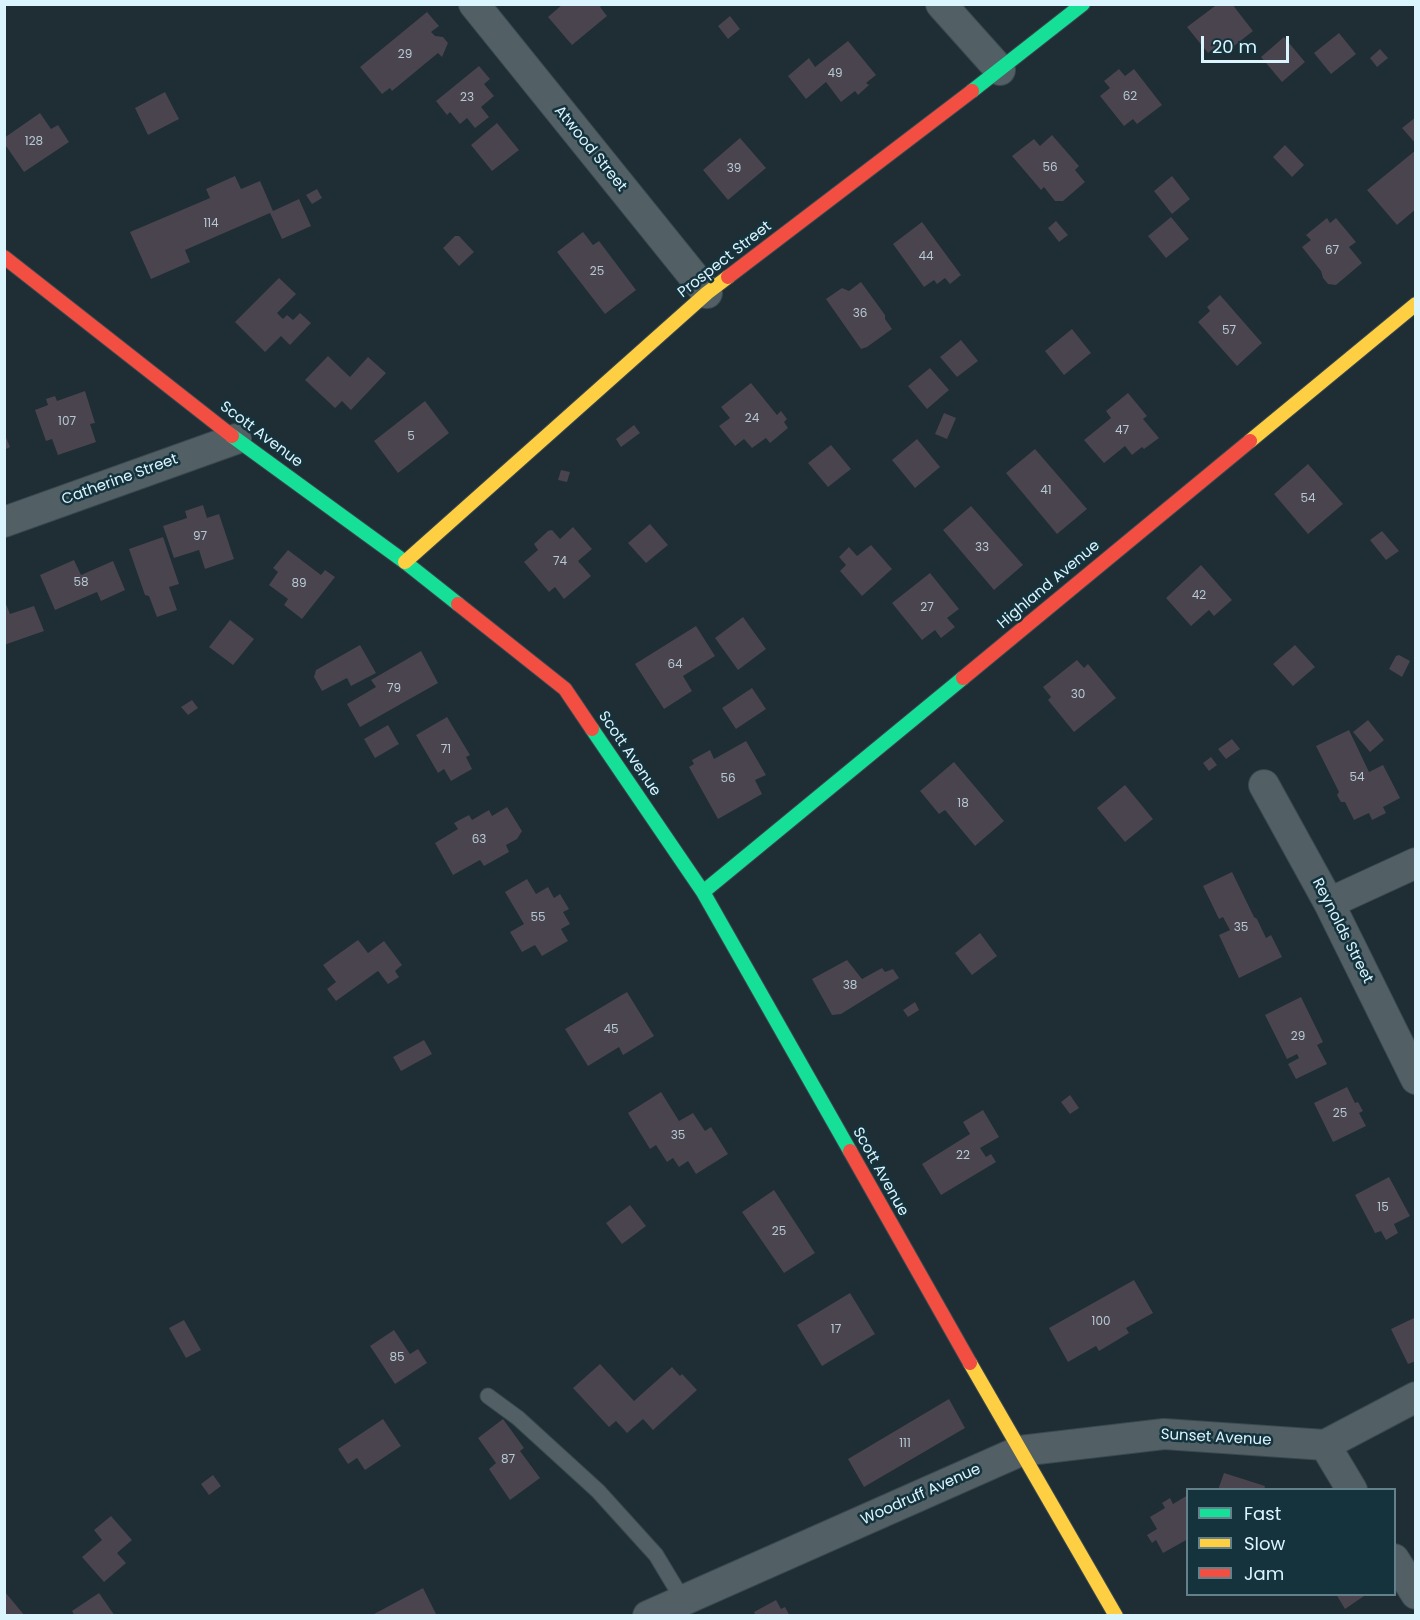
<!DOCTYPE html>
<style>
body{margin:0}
#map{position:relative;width:1420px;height:1620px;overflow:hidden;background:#1e2e34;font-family:Poppins,sans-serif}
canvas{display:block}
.frame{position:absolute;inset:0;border:6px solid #dbf5ff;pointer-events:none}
.legend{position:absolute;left:1186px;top:1488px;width:210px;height:108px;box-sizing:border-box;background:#15333d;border:2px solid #64818b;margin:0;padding:8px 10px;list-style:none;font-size:18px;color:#dbf5ff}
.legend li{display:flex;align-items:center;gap:12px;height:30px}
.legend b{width:30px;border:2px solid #64818b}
.scale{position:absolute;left:1201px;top:36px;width:88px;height:27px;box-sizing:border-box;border:3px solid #dbf5ff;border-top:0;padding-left:8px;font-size:18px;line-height:21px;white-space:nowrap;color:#dbf5ff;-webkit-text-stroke:4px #15333d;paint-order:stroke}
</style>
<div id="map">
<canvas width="1420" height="1620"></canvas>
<div class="frame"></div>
<ul class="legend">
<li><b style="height:8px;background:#16e098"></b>Fast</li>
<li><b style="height:8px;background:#ffcf43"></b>Slow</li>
<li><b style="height:8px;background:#f24e42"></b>Jam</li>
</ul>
<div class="scale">20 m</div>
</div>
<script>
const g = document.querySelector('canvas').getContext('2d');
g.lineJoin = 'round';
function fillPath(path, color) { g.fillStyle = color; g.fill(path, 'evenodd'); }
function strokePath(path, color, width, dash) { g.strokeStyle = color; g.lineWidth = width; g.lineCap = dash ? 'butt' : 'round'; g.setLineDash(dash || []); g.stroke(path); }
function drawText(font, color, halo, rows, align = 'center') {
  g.font = font + ' Poppins,sans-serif'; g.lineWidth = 5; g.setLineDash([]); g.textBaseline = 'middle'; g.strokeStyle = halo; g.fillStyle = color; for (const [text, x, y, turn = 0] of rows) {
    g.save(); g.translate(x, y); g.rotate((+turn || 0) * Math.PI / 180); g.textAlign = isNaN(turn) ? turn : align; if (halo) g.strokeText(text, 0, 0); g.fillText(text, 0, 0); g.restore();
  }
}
const building = new Path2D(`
 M 563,4 L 603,4 L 600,7 L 607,16 L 572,45 L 548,17 Z
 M 1214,4 L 1232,4 L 1253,31 L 1234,46 L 1228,38 L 1208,53 L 1187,27 L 1215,6 Z
 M 427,12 L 439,26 L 431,32 L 435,36 L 443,37 L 448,43 L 442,57 L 438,53 L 392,91 L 390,88 L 382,94 L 360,67 Z
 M 730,16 L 740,29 L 728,39 L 718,26 Z
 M 1339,33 L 1356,54 L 1331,74 L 1314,53 Z
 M 1284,37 L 1305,62 L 1282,82 L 1261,57 Z
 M 848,41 L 876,75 L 866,83 L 869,85 L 858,95 L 855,91 L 841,102 L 826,82 L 806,99 L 788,76 L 809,58 L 815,67 Z
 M 1380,49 L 1388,58 L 1377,67 L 1370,58 Z
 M 479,66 L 490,79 L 484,84 L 494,96 L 481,107 L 489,117 L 475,128 L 467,118 L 460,124 L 450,112 L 447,115 L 436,101 Z
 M 1119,69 L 1125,76 L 1134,69 L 1162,105 L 1137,124 L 1133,119 L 1124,126 L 1100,96 L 1110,88 L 1104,81 Z
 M 165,92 L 179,119 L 148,135 L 135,108 Z
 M 40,113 L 51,129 L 58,125 L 69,142 L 24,172 L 4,143 L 4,138 Z
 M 1416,117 L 1416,144 L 1402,128 Z
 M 497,123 L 519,150 L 492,171 L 471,145 Z
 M 1052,135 L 1079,166 L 1075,170 L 1085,182 L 1063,201 L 1055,201 L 1044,187 L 1041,190 L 1012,156 L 1034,139 L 1040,146 Z
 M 740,138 L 766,168 L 728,200 L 703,170 Z
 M 1285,145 L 1304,165 L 1292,177 L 1273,157 Z
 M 1416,150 L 1416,209 L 1397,225 L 1367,190 Z
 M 235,176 L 241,189 L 260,181 L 273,211 L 299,199 L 311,226 L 282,239 L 270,213 L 185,250 L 190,262 L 151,279 L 130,232 L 210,198 L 206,189 Z
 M 1172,176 L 1190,199 L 1172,214 L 1154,191 Z
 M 317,189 L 322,198 L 312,204 L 306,195 Z
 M 1171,217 L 1189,239 L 1166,258 L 1148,236 Z
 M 1327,218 L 1330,223 L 1336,218 L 1356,242 L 1349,247 L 1362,263 L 1336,285 L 1328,284 L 1323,278 L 1321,271 L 1302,247 L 1311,240 L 1306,235 Z
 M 1056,221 L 1068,235 L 1059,242 L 1048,228 Z
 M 922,222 L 961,275 L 950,284 L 945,278 L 937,284 L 934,280 L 924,287 L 893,244 Z
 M 583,232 L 593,245 L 599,241 L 636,290 L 605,314 L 557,252 Z
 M 455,236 L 459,236 L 474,252 L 459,266 L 443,248 Z
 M 279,278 L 296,294 L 277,313 L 283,319 L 287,315 L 293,320 L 300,313 L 311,323 L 290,345 L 281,336 L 265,352 L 235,322 Z
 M 861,282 L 885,315 L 885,319 L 892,329 L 867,347 L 861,349 L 826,299 L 842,288 L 849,291 Z
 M 1220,295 L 1262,343 L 1237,366 L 1198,322 L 1210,311 L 1207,307 Z
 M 1072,329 L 1091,353 L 1064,375 L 1045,351 Z
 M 961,340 L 978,361 L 957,377 L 940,357 Z
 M 328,356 L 350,377 L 368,357 L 386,373 L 351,410 L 342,401 L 335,408 L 305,380 Z
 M 930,368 L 949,390 L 927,409 L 908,386 Z
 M 751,383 L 777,415 L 781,411 L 787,419 L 784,422 L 788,428 L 770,443 L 766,438 L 752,448 L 744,439 L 735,446 L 719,426 L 730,418 L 721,407 Z
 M 85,391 L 95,423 L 90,424 L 96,442 L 58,455 L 52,439 L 46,441 L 35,410 L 48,405 L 46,399 L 55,396 L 57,401 Z
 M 1128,393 L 1147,416 L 1143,419 L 1159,438 L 1144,449 L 1142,447 L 1132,455 L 1125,446 L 1104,463 L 1084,440 L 1111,418 L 1106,411 Z
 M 425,401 L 449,433 L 398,473 L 374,441 Z
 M 944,413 L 956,418 L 947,439 L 935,434 Z
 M 634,425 L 640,433 L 621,447 L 616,439 Z
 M 4,433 L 10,447 L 4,450 Z
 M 917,439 L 940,467 L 915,488 L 892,460 Z
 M 831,445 L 851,469 L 828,487 L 808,463 Z
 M 1035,449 L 1087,509 L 1057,534 L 1006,473 Z
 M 1308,464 L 1343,504 L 1308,534 L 1274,494 Z
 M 561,470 L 570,472 L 567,482 L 558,480 Z
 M 203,505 L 207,518 L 219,514 L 234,559 L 205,569 L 199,550 L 174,558 L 163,526 L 187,518 L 185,511 Z
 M 971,506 L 1023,565 L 994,590 L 943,530 Z
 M 650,524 L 668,545 L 646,563 L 628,543 Z
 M 573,527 L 592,549 L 578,561 L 591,576 L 564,599 L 555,587 L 549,592 L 524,562 L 538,550 L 534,544 L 548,531 L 552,530 L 560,539 Z
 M 1382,531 L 1399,551 L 1386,560 L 1370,540 Z
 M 163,537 L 179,584 L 169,587 L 177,610 L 157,617 L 149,596 L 145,595 L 129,549 Z
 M 871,545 L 892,569 L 862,596 L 840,571 L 846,565 L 839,557 L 849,547 L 857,556 Z
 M 288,550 L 321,575 L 325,570 L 335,577 L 302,619 L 284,605 L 288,599 L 269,585 L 278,572 L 273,568 Z
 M 74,560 L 81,575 L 113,561 L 125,590 L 101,601 L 97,592 L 55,610 L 40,575 Z
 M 1201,565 L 1232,600 L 1214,616 L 1209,610 L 1191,626 L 1166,598 Z
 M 930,573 L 959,609 L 947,618 L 955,627 L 941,638 L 935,630 L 922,640 L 892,603 Z
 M 4,599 L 10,614 L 34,606 L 44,631 L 4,645 Z
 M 743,617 L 766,649 L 738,670 L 715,638 Z
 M 230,620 L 254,639 L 233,665 L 209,647 Z
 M 696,626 L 715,656 L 683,676 L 692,691 L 664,709 L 635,664 Z
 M 360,645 L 376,673 L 351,686 L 347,678 L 322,691 L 314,677 L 316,670 Z
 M 1295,645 L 1315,667 L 1293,686 L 1273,664 Z
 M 421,651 L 438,683 L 360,727 L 347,704 L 376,687 L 371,680 Z
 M 1399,655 L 1410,661 L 1402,677 L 1389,669 L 1396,656 Z
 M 1077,660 L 1084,668 L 1088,664 L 1116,698 L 1074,732 L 1048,700 L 1051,697 L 1043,687 Z
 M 752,688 L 766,709 L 736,729 L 722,708 Z
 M 192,700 L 198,708 L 188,715 L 181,707 Z
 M 447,717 L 470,755 L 466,757 L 472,769 L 451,781 L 444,769 L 438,773 L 416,735 Z
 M 1368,720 L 1384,740 L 1370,752 L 1353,732 Z
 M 388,725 L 399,744 L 375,758 L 364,739 Z
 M 1349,730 L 1369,772 L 1383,765 L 1400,798 L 1383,807 L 1386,813 L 1372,820 L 1369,813 L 1354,820 L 1345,802 L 1341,802 L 1337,795 L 1339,792 L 1316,746 Z
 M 1232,739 L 1240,749 L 1226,759 L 1218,749 Z
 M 746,741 L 766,775 L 755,780 L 762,794 L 718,819 L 689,767 L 694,764 L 692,760 L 710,750 L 714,759 Z
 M 1211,757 L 1217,765 L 1209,771 L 1203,763 Z
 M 954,762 L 1004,821 L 975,846 L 945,810 L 939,814 L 920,791 Z
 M 1125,785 L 1153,819 L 1125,842 L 1097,808 Z
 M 507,807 L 522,831 L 517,839 L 506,845 L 509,852 L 484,866 L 480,860 L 453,875 L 435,843 L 458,829 L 454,823 L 469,815 L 472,820 L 489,810 L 492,816 Z
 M 1232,872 L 1254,917 L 1257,919 L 1266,938 L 1271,935 L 1282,957 L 1239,978 L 1219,935 L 1230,930 L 1223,917 L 1219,919 L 1203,886 Z
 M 527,879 L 536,894 L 548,887 L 554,898 L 560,894 L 569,909 L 563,912 L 570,924 L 561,929 L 568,941 L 542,956 L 535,945 L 522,952 L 510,932 L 524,924 L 505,892 Z
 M 980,933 L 997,956 L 972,975 L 955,953 Z
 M 358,940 L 368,953 L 384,941 L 402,965 L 395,971 L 399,977 L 388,984 L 378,971 L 336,1001 L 327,989 L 336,982 L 323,965 Z
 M 847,960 L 862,979 L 882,968 L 885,972 L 893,969 L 899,978 L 841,1014 L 832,1015 L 812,979 Z
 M 627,992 L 654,1036 L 623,1055 L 619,1047 L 588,1066 L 565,1029 Z
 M 1301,997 L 1323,1042 L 1317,1045 L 1327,1064 L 1296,1079 L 1288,1064 L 1299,1058 L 1297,1054 L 1287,1059 L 1265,1015 Z
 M 915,1002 L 919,1010 L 908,1017 L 903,1010 Z
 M 424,1040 L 432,1054 L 401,1071 L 393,1057 Z
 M 1347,1087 L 1355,1103 L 1358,1102 L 1363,1111 L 1359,1113 L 1366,1126 L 1333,1142 L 1314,1103 Z
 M 661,1092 L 679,1121 L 693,1113 L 705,1131 L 711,1127 L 728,1154 L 696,1174 L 688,1161 L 679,1167 L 673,1158 L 667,1162 L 656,1145 L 650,1149 L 628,1113 Z
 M 1070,1095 L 1079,1108 L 1070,1114 L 1061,1102 Z
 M 983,1110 L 999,1137 L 980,1148 L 986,1157 L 991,1154 L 996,1162 L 941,1195 L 922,1164 L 970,1134 L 963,1122 Z
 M 1389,1177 L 1410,1216 L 1394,1224 L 1398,1233 L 1386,1240 L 1381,1231 L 1375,1233 L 1355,1195 Z
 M 774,1190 L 815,1253 L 784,1273 L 742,1212 Z
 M 630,1205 L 646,1226 L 622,1244 L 606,1223 Z
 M 1134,1280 L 1153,1313 L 1126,1328 L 1129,1333 L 1099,1351 L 1096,1346 L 1068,1362 L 1049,1328 Z
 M 850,1293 L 875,1334 L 822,1366 L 797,1325 Z
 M 1416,1317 L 1416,1361 L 1408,1364 L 1391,1329 Z
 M 184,1320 L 201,1350 L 186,1358 L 169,1328 Z
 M 394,1330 L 410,1354 L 418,1349 L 427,1363 L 395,1384 L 370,1346 Z
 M 600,1364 L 634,1401 L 672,1367 L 680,1376 L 682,1374 L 697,1390 L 653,1430 L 643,1419 L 627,1433 L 616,1421 L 609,1427 L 573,1388 Z
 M 949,1399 L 965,1428 L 864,1487 L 848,1459 Z
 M 383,1419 L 401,1446 L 365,1470 L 357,1458 L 348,1464 L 338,1449 Z
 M 503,1419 L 524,1448 L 520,1451 L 540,1478 L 510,1500 L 489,1469 L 496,1463 L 478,1438 Z
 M 1224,1473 L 1265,1486 L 1264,1490 L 1218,1490 Z
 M 213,1475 L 221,1486 L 209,1495 L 201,1484 Z
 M 1188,1495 L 1188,1539 L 1163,1553 L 1156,1540 L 1152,1543 L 1147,1535 L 1157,1529 L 1150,1517 L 1165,1508 L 1162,1503 L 1170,1498 L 1173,1504 Z
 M 111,1516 L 132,1540 L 117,1553 L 126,1563 L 104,1582 L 82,1557 L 102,1540 L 94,1530 Z
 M 423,1588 L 437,1616 L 375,1616 L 374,1614 Z
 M 5,1592 L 25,1616 L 5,1616 Z
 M 99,1593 L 115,1616 L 75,1616 L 72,1611 Z
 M 1336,1594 L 1367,1594 L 1345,1609 Z
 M 776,1600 L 781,1609 L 785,1607 L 790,1616 L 756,1616 L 754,1612 Z`);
const lane = new Path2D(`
 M 488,1396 L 518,1418 L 598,1491 L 656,1555 L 683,1600`);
const street = new Path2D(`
 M 474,4 L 707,293
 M 941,4 L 1000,70
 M 4,522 L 236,439
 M 1264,785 L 1329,903 L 1416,1079
 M 1329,903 L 1416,863
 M 1325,1445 L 1416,1397
 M 1325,1445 L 1352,1490
 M 1394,1559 L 1416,1594
 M 648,1616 L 1020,1451 L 1164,1434 L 1325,1445`);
const fast = new Path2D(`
 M 972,91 L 1083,4
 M 232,436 L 405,562 L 458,604
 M 592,729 L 703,892 L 850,1151
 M 703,892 L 963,678`);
const slow = new Path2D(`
 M 1250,441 L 1416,304
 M 405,562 L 707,293 L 728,277
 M 970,1363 L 1116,1616`);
const jam = new Path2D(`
 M 4,257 L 232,436
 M 728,277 L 972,91
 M 458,604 L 565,689 L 592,729
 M 963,678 L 1250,441
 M 850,1151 L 970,1363`);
const numberNames = [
 ["29",405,55],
 ["49",835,74],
 ["62",1130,97],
 ["23",467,98],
 ["128",34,142],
 ["56",1050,168],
 ["39",734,169],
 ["114",211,224],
 ["67",1332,251],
 ["44",926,257],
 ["25",597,272],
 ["36",860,314],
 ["57",1229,331],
 ["24",752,419],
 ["107",67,422],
 ["47",1122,431],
 ["5",411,437],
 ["41",1046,491],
 ["54",1308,499],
 ["97",200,537],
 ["33",982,548],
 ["74",560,562],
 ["58",81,583],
 ["89",299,584],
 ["42",1199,596],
 ["27",927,608],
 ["64",675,665],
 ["79",394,689],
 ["30",1078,695],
 ["71",446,750],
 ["54",1357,778],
 ["56",728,779],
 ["18",963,804],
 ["63",479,840],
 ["55",538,918],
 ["35",1241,928],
 ["38",850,986],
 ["45",611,1030],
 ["29",1298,1037],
 ["25",1340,1114],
 ["35",678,1136],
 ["22",963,1156],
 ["15",1383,1208],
 ["25",779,1232],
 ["100",1101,1322],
 ["17",836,1330],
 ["85",397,1358],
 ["111",905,1444],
 ["87",508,1460]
];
const streetNames = [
 ["Atwood Street",590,149,51],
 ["Prospect Street",725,260,-38],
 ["Scott Avenue",261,435,37],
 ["Catherine Street",120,480,-20],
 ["Highland Avenue",1049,585,-40],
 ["Scott Avenue",629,754,56],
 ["Reynolds Street",1342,931,63],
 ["Scott Avenue",880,1172,61],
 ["Sunset Avenue",1216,1438,3],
 ["Woodruff Avenue",921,1495,-24]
];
fillPath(building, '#49444e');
strokePath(lane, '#3a494f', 17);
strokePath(street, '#3a494f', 32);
strokePath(fast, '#3a494f', 16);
strokePath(slow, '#3a494f', 16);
strokePath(jam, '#3a494f', 16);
strokePath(lane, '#526065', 15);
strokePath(street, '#526065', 30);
strokePath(fast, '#16e098', 14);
strokePath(slow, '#ffcf43', 14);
strokePath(jam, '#f24e42', 14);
drawText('12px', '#b6c9d3', null, numberNames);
drawText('15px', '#dbf5ff', '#15333d', streetNames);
</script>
